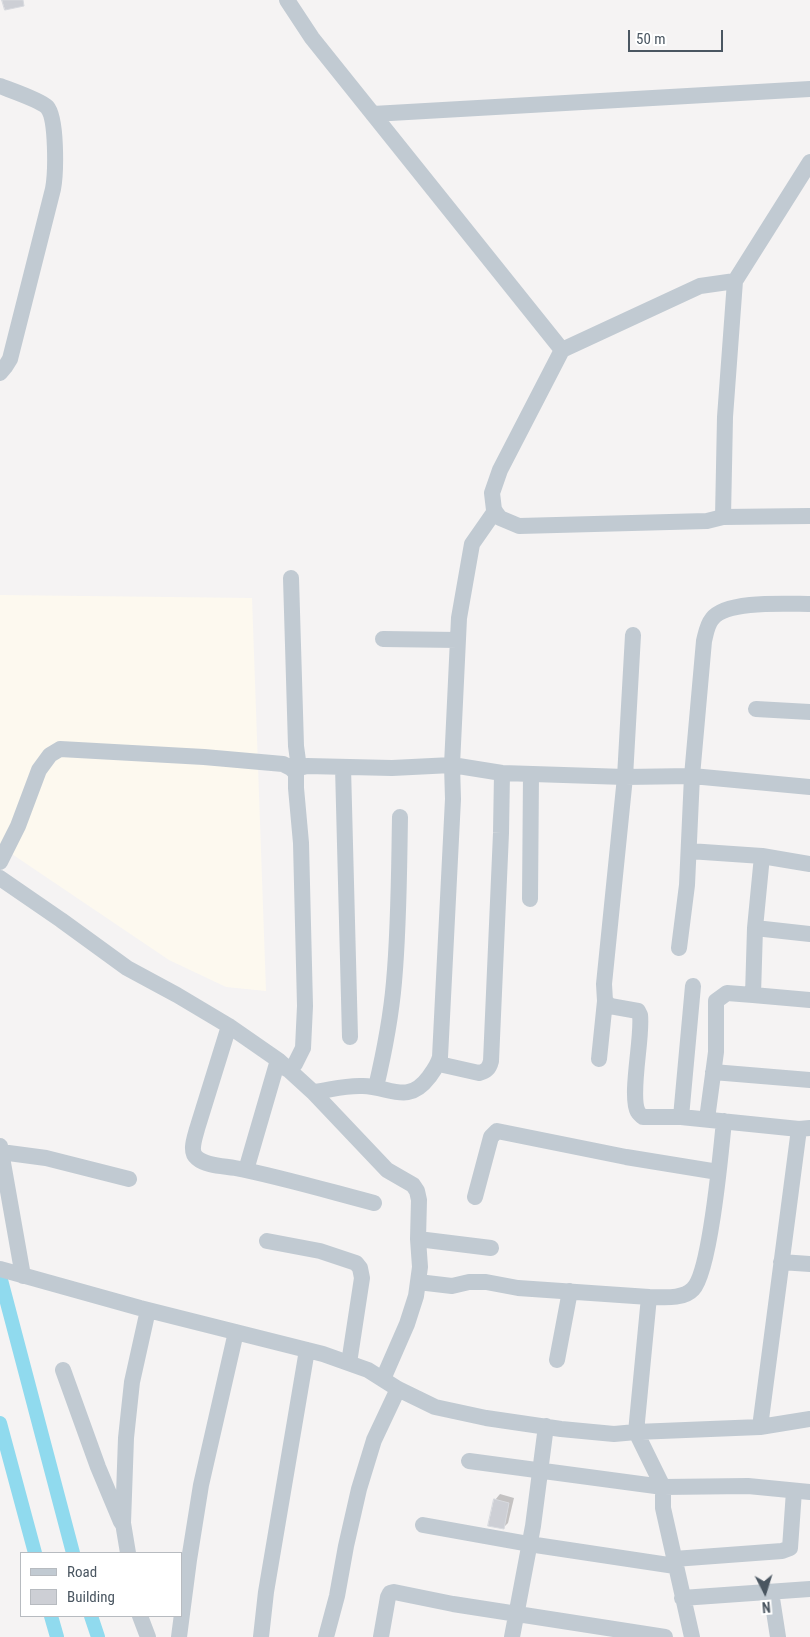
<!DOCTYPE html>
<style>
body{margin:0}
#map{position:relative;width:810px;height:1637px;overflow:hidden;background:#f5f3f3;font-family:"Roboto Condensed",sans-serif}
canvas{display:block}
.legend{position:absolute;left:20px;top:1552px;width:162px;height:65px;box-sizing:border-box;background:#fff;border:1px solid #b7bbc0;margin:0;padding:6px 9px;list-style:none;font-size:15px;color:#4a5661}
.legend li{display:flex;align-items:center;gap:10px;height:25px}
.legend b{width:25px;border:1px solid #b7bbc0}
.north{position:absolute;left:740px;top:1567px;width:50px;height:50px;-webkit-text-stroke:4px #fff;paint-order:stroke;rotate:175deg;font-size:14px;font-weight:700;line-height:20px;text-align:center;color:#4a5661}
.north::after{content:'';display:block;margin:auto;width:18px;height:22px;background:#4a5661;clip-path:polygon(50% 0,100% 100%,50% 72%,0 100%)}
.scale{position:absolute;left:628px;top:30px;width:95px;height:22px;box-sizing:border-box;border:2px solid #4a5661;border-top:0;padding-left:6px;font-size:15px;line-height:18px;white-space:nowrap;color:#4a5661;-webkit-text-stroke:4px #fff;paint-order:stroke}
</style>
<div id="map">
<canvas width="810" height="1637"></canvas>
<ul class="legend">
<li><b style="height:6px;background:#c1cad2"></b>Road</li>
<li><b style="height:14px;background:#cdcfd5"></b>Building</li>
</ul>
<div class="north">N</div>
<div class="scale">50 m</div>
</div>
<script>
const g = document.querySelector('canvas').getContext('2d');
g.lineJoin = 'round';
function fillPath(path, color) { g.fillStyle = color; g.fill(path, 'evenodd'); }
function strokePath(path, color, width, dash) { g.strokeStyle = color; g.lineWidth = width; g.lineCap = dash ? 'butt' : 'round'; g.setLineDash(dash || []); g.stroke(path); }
const commercial = new Path2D(`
 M 0,595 L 252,598 L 266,991 L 226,987 L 169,960 L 0,846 Z`);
const shadow = new Path2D(`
 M 500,1494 L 514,1498 L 508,1523 L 503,1528 L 495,1500 Z`);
const canal = new Path2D(`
 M 0,1276 L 73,1553
 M 0,1423 L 35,1553
 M 51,1616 L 57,1637
 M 91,1616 L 98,1637`);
const building = new Path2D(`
 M 2,0 L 23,0 L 24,6 L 5,10 Z
 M 494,1499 L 509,1503 L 504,1529 L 488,1526 Z`);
const minor = new Path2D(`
 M 287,0 L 312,38 L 562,350 L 500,470 L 492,493 L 494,510 L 500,518 L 519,526 L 707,521 L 723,517 L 810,516
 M 0,86 C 10,90 40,100 47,107 C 57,118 56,173 53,189 L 10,359 L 5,367 L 0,373
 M 373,114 L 810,89
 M 562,350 L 700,286 L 735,281
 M 723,517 L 725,417 L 735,281 L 810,162
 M 291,578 L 296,746 L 299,768
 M 633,635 L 625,777 L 604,984 L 605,1001 L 610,1006 L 638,1011 L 640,1015 C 643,1036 629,1096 638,1112 C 638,1113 642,1116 643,1117 L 681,1117 L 799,1129
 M 383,639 L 458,640
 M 756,709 L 810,712
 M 343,767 L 350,1037
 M 689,851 L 762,856 L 810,864
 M 762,856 L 755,928 L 753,995 L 810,1000
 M 0,862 L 18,826 L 39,770 L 50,755 L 60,749 L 204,757 L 283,764 L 291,768 L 296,773
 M 0,878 L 61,920 L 127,968 L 177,995 L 229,1026 L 278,1060 L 313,1092 L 387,1170 L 413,1185 L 417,1191 L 419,1200 L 418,1239 L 420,1267 L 416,1296 L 407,1324 L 383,1379
 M 530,899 L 531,774
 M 755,928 L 810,934
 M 679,948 L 687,885 L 692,776 L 704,641 C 706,633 707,625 712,619 C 726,600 787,604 810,604
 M 229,1026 L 197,1129 C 195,1137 189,1152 197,1158 C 206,1166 224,1166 235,1168 C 281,1177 328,1191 374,1203
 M 599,1059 L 605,1001
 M 439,1064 L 479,1073 C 486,1071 489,1069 491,1061 L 501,833 L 502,773
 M 287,1069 L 295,1064 L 303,1048 L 305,1006 L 301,843 L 296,788 L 296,773 L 299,768 L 307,766 L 392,768 L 452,765 L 502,773 L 625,777 L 692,776 L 810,787
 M 713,1072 L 810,1080
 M 376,1087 C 384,1053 391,1017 394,982 C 399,927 399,872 400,817
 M 313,1092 C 330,1090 345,1085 363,1086 C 391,1087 408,1105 429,1077 C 434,1070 438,1065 440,1057 L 453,799 L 452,765 L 459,618 L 472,544 L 495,511
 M 681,1117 L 693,986
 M 707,1119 L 716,1052 L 716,1001 L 727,993 L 753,995
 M 0,1146 L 23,1276
 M 1,1152 L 46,1158 L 129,1179
 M 246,1170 L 278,1060
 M 475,1197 L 491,1137 L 497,1131 L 626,1157 L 718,1172
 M 418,1239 L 491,1248
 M 267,1241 L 320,1251 L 356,1263 L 360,1268 L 362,1278 L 349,1363
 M 781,1262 L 810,1264
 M 0,1269 L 140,1308 L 323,1354 L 368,1370 L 398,1389 L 435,1407 L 486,1418 L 561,1429 L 614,1434 L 636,1432 L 663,1487 L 663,1508 L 692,1637
 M 418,1282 L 452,1286 L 469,1282 L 486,1282 L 518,1288 L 649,1297 L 636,1432 L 760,1427 L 810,1419
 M 649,1297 C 662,1297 683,1300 693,1289 C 710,1272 721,1151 724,1121
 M 557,1360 L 570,1291
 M 63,1370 L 98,1467 L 121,1522
 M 760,1427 L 799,1129 L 810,1128
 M 469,1461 L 663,1487 L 748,1486 L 810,1492
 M 423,1525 L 529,1544 L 675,1566
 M 128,1553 L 123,1523 L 126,1438 L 132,1382 L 148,1310
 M 674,1559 L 782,1551 L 790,1548 L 794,1491
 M 771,1592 L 778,1637
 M 682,1598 L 810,1589
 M 140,1616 L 148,1637
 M 179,1637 L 189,1560 L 201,1485 L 236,1332
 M 261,1637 L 266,1592 L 307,1350
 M 326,1637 L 337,1596 L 346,1546 L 359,1489 L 374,1440 L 398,1389
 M 381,1637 L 388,1597 L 390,1593 L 394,1592 L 453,1604 L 665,1637
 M 512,1637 L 533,1526 L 546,1426`);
fillPath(commercial, '#fdf9ef');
fillPath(shadow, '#0003');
strokePath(canal, '#90daee', 14);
fillPath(building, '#cdcfd5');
strokePath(building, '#d7d9de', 1);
strokePath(minor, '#c1cad2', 16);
</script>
